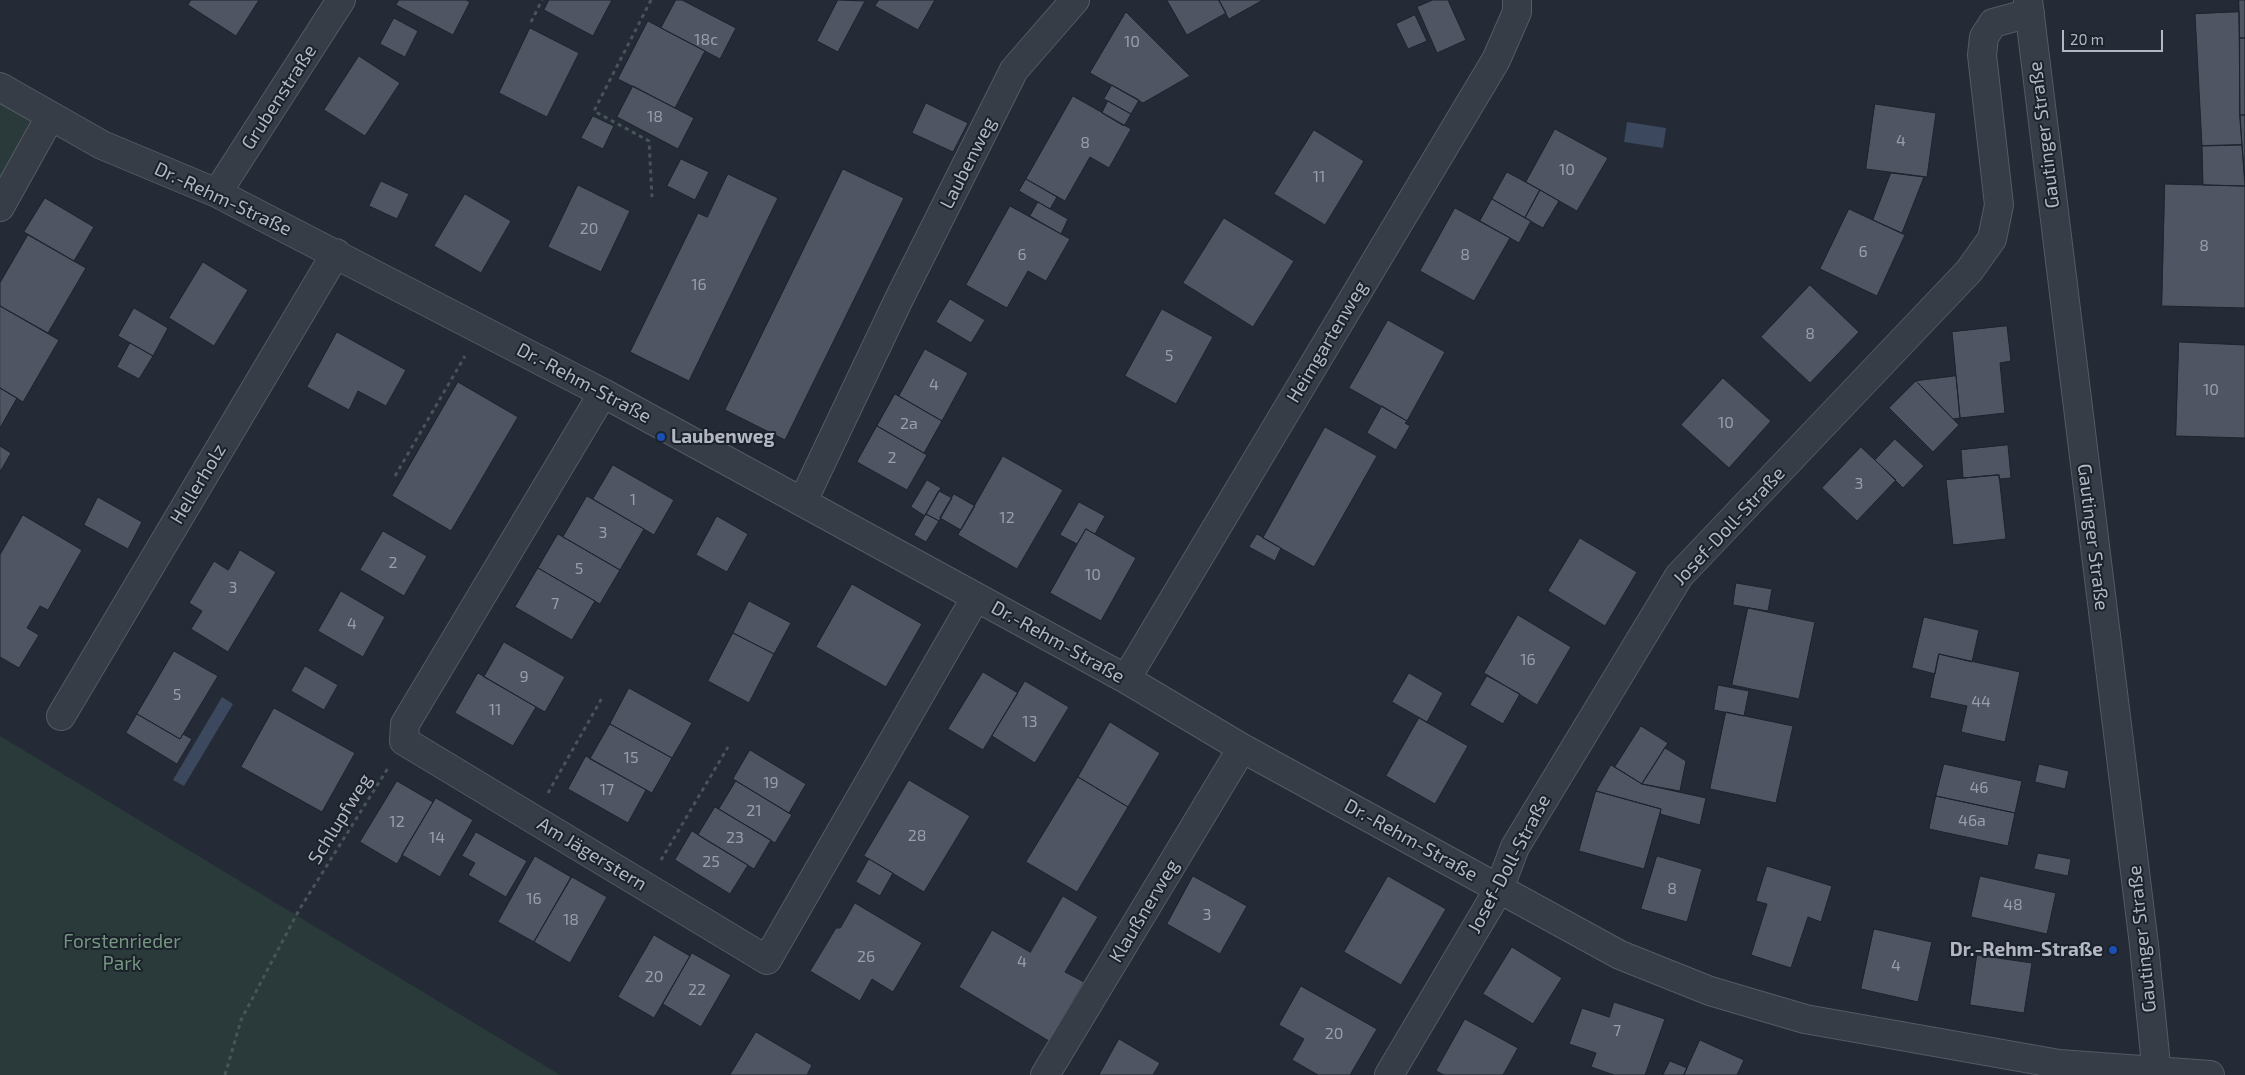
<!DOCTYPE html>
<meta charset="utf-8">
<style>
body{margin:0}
#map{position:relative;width:2245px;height:1075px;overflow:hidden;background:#242b36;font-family:"Exo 2",sans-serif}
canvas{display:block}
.scale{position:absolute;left:2062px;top:30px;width:101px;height:22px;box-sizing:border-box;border:2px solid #b2b7c3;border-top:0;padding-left:6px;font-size:15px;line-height:18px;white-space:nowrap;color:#b2b7c3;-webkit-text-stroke:4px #1c222b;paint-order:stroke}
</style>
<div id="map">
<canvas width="2245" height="1075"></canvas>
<div class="scale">20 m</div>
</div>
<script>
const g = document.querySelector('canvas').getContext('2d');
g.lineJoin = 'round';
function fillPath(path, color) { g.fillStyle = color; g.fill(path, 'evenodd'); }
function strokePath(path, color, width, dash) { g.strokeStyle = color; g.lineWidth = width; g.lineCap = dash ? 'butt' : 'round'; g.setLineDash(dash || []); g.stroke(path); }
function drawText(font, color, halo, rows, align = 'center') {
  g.font = font + ' "Exo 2",sans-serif'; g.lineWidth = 4; g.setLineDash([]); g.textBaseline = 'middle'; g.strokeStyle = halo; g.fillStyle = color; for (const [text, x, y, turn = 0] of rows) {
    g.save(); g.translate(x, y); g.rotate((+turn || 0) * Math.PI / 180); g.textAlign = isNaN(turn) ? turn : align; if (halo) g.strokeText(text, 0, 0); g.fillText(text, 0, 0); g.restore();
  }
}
const green = new Path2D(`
 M 0,97 L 39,120 L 0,187 Z
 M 0,736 L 560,1075 L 0,1075 Z`);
const water = new Path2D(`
 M 1627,122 L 1666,128 L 1663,148 L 1624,142 Z
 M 222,697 L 233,704 L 184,786 L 173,780 Z`);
const building = new Path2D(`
 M 191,0 L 259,0 L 236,36 L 188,5 Z
 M 399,0 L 466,0 L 470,2 L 453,35 L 396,5 Z
 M 549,0 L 612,0 L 593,36 L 544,10 Z
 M 676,0 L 682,0 L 736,28 L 720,59 L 661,28 Z
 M 838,0 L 865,1 L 838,52 L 817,41 Z
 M 879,0 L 935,0 L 918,30 L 875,6 Z
 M 1167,0 L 1219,0 L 1226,13 L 1187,35 Z
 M 1219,0 L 1263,0 L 1229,19 Z
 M 1433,0 L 1448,0 L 1466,40 L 1437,53 L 1417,7 Z
 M 2239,0 L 2245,0 L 2245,38 L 2240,38 Z
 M 1126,12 L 1190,76 L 1143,103 L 1090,73 Z
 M 2239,12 L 2240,115 L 2242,145 L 2202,146 L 2195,14 Z
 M 1415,15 L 1427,41 L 1408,49 L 1396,24 Z
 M 394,18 L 418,31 L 405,57 L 380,44 Z
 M 648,21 L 705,51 L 675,108 L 618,79 Z
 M 530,28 L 579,53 L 547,117 L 499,93 Z
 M 2240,38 L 2245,38 L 2245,115 L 2240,115 Z
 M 359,56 L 400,83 L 365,136 L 324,110 Z
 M 1112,85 L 1139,100 L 1131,114 L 1104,99 Z
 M 633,86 L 694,118 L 678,149 L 617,117 Z
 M 1073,96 L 1131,129 L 1109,168 L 1090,157 L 1065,201 L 1026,179 Z
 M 1108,101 L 1131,114 L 1124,126 L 1102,113 Z
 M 926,103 L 968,123 L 953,152 L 912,133 Z
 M 1875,104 L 1936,113 L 1927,177 L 1866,169 Z
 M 2240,115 L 2245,115 L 2245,181 L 2242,145 Z
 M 593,116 L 614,126 L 603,149 L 581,138 Z
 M 1555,129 L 1608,158 L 1577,211 L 1526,182 Z
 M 1314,130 L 1364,161 L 1325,225 L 1274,194 Z
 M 2242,145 L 2245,186 L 2203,185 L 2202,146 Z
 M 681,159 L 709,172 L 695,200 L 667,186 Z
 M 843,169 L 904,198 L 785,440 L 725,410 Z
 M 1507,172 L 1540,190 L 1525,218 L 1492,199 Z
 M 1891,173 L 1924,177 L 1902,233 L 1873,220 Z
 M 728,174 L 778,198 L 689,381 L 630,352 L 698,213 L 707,217 Z
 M 1026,179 L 1057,197 L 1050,209 L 1019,191 Z
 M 381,181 L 409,194 L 397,219 L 369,206 Z
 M 2165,184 L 2245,186 L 2245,308 L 2162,306 Z
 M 578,185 L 630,211 L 601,272 L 548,247 Z
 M 1540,190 L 1559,201 L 1543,228 L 1525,218 Z
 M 465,194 L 511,221 L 481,273 L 434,246 Z
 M 45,198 L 94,227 L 74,261 L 24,232 Z
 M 1492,199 L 1531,221 L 1519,243 L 1480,221 Z
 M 1038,202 L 1068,219 L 1061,234 L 1030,216 Z
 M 1010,206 L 1070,239 L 1046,281 L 1028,271 L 1007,308 L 966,285 Z
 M 1455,208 L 1510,238 L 1474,301 L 1420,271 Z
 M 1849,209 L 1905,235 L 1877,296 L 1820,269 Z
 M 1224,218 L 1294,261 L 1253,327 L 1183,283 Z
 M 28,235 L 86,268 L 48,333 L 0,306 L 0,283 Z
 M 203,262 L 248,290 L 214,346 L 169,318 Z
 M 1810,285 L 1859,332 L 1810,383 L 1761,337 Z
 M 950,299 L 985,320 L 971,343 L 936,322 Z
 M 0,306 L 59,340 L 23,402 L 0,388 Z
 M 134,308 L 168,328 L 153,356 L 118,336 Z
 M 1162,309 L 1213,337 L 1176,404 L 1125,376 Z
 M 1388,320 L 1445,352 L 1407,421 L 1349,388 Z
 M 2007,326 L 2011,361 L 2000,363 L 2005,413 L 1960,418 L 1952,332 Z
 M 337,332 L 406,370 L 386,406 L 358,391 L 349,410 L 307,387 Z
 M 2179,342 L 2245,345 L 2245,438 L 2176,436 Z
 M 130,343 L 153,356 L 139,379 L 117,367 Z
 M 925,349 L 968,373 L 942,421 L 899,396 Z
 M 1956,376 L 1960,418 L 1953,419 L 1916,381 Z
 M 1723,378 L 1771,421 L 1729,468 L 1681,425 Z
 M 1916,381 L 1959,425 L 1933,452 L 1889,408 Z
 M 458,382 L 518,417 L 451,531 L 392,496 Z
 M 0,388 L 17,398 L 0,428 Z
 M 895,394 L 942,421 L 924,453 L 877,426 Z
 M 1382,406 L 1407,421 L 1405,423 L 1410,426 L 1396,450 L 1367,433 Z
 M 877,426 L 927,455 L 907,490 L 857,462 Z
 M 1325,427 L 1377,456 L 1314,567 L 1263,538 Z
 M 1895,439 L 1924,466 L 1903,488 L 1875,460 Z
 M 2008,445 L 2011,478 L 1999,479 L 1999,475 L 1963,478 L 1961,450 Z
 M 0,446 L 11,453 L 0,472 Z
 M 1861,447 L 1896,480 L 1857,521 L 1822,488 Z
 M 1003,456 L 1063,490 L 1017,569 L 958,535 Z
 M 613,465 L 674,500 L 654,535 L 593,499 Z
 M 1999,475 L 2006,539 L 1953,545 L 1946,480 Z
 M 927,480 L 941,488 L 925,516 L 911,507 Z
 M 939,491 L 952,498 L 939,521 L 926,514 Z
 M 954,494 L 975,506 L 961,530 L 940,518 Z
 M 587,496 L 644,529 L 620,570 L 563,537 Z
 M 98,497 L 142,522 L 128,549 L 84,525 Z
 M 1079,502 L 1105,516 L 1095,534 L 1086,529 L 1077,544 L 1060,535 Z
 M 926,514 L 939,521 L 926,542 L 914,535 Z
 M 23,515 L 82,550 L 48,610 L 40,606 L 27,628 L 39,635 L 19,668 L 0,657 L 0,555 Z
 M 717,516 L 748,534 L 727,572 L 696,555 Z
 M 1086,529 L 1136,558 L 1101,621 L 1050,593 Z
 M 383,531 L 427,556 L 404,596 L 360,570 Z
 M 558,534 L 620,570 L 600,604 L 538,568 Z
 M 1257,534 L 1281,548 L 1275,561 L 1249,547 Z
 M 1580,538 L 1637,572 L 1605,626 L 1548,591 Z
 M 240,550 L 276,572 L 228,652 L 191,629 L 202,611 L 189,603 L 214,561 L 228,570 Z
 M 538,568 L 595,601 L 572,640 L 515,607 Z
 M 1736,583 L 1772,589 L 1768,611 L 1733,605 Z
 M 852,584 L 922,624 L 886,687 L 816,647 Z
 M 341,591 L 385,617 L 363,657 L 318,631 Z
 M 749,601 L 791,623 L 774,654 L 733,633 Z
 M 1748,608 L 1815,622 L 1799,699 L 1732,685 Z
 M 1518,615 L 1571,647 L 1537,705 L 1484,673 Z
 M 1924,617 L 1979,630 L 1972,662 L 1939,654 L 1935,674 L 1912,668 Z
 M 733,633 L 774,654 L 749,703 L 708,681 Z
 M 504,642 L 565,677 L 545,712 L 484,677 Z
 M 174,651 L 218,676 L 180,739 L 137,714 Z
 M 1939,654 L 2020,672 L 2005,742 L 1961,732 L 1967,706 L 1930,698 Z
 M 305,666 L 338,685 L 324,710 L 291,691 Z
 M 983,672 L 1018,693 L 983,750 L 948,729 Z
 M 478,673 L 536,707 L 513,746 L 455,713 Z
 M 1409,673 L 1443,693 L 1427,722 L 1392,702 Z
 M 1487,676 L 1520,694 L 1503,724 L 1470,705 Z
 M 1025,681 L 1069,707 L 1035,763 L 992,736 Z
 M 1718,685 L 1749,691 L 1744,716 L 1714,710 Z
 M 629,688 L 692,723 L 672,758 L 610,724 Z
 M 274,708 L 355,753 L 322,812 L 241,767 Z
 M 1726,712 L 1793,726 L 1776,803 L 1710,789 Z
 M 137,714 L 180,739 L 183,734 L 192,739 L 177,764 L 126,733 Z
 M 1419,718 L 1468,746 L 1435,804 L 1386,776 Z
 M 1110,722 L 1160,753 L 1128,807 L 1078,777 Z
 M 610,724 L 672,758 L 652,793 L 590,759 Z
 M 1641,726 L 1668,743 L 1642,784 L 1615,767 Z
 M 1665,748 L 1686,761 L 1680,791 L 1642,784 Z
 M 750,750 L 806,784 L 789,813 L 733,779 Z
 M 586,756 L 646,790 L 628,823 L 568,789 Z
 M 1944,764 L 2022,781 L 2015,813 L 1936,796 Z
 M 2039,764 L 2069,771 L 2065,789 L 2035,782 Z
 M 1611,765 L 1642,784 L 1706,798 L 1700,825 L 1660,814 L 1661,809 L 1596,791 Z
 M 1078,777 L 1128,807 L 1077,892 L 1026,862 Z
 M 909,780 L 970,816 L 924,892 L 864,856 Z
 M 397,781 L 433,802 L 397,864 L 360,842 Z
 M 736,781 L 792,815 L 775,843 L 719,809 Z
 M 1596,791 L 1661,809 L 1644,869 L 1579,851 Z
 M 1936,796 L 2015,813 L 2008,846 L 1929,829 Z
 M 436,798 L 473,820 L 440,877 L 402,855 Z
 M 715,807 L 771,840 L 754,869 L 698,835 Z
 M 692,831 L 748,865 L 730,894 L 675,860 Z
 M 476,832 L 527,861 L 506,897 L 468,875 L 475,863 L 462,856 Z
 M 2038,853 L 2071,859 L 2068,876 L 2034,869 Z
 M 535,856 L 571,877 L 534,942 L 498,922 Z
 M 1657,856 L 1702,869 L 1687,922 L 1641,909 Z
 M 869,859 L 893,873 L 880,896 L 856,882 Z
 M 1767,866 L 1832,886 L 1821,922 L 1808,917 L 1791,968 L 1751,955 L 1767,904 L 1756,901 Z
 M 1193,876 L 1247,906 L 1220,954 L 1167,924 Z
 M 1388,876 L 1446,909 L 1401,985 L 1344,952 Z
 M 1980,876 L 2056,893 L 2047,934 L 1971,917 Z
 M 572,877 L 607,897 L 570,963 L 534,942 Z
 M 1063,896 L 1098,917 L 1065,972 L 1084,982 L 1049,1041 L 959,987 L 992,930 L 1030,952 Z
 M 855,903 L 922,943 L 893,992 L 872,979 L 860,1001 L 810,971 L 836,928 L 840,928 Z
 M 1874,929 L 1932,942 L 1918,1002 L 1861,989 Z
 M 654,935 L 690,956 L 654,1018 L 618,997 Z
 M 1512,947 L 1562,978 L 1533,1024 L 1483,994 Z
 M 692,953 L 731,975 L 701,1027 L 663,1004 Z
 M 1977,955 L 2032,963 L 2024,1013 L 1970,1005 Z
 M 1301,986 L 1377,1029 L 1350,1075 L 1318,1075 L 1292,1060 L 1304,1039 L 1279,1025 Z
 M 1614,1002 L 1665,1019 L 1645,1075 L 1614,1075 L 1591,1067 L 1596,1053 L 1569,1044 L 1582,1008 L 1609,1017 Z
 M 1465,1019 L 1518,1048 L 1503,1075 L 1444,1075 L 1436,1071 Z
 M 756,1032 L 812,1065 L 807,1075 L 730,1075 Z
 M 1119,1039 L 1160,1063 L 1153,1075 L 1099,1075 Z
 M 1700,1040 L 1744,1060 L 1737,1075 L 1684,1075 Z
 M 1670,1061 L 1687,1068 L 1684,1075 L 1663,1075 Z`);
const path = new Path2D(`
 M 651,0 L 594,111 L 649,141 L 652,197
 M 531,22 L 542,0
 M 395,476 L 465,356
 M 548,793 L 602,698
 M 661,860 L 728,747
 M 225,1075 L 241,1020 L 299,910 L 388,768`);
const street = new Path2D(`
 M 2028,0 L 2144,945 L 2157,1075
 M 0,87 L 102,145 L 217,193 L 603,393 L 1126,679 L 1242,748 L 1620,955 L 1710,991 L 1805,1019 L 2059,1064 L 2210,1075
 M 217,193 L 341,0
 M 0,207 L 50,117
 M 603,393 L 405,724 L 404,741 L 767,960 L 976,597
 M 803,501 L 899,299 L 1014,70 L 1075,0
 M 1126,679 L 1496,60 L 1517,12 L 1517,0
 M 61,716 L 336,253
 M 1045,1075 L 1242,748
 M 1389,1075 L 1499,889 L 1515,847 L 1679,576 L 1969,271 L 1992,239 L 1999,205 L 1982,55 L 1984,37 L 1993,23 L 2030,13`);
const markers = [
 [661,437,5,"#1a4fb4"],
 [2113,950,5,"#1a4fb4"]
];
const numberNames = [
 ["18c",706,40],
 ["10",1132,42],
 ["18",655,117],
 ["4",1901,141],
 ["8",1085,143],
 ["10",1567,170],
 ["11",1319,177],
 ["20",589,229],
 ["8",2204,246],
 ["6",1863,252],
 ["6",1022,255],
 ["8",1465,255],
 ["16",699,285],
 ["8",1810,334],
 ["5",1169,356],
 ["4",934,385],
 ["10",2211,390],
 ["10",1726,423],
 ["2a",909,424],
 ["2",892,458],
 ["3",1859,484],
 ["1",633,500],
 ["12",1007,518],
 ["3",603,533],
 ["2",393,563],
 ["5",579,569],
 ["10",1093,575],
 ["3",233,588],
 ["7",555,604],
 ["4",352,624],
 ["16",1528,660],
 ["9",524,677],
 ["5",177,695],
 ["44",1981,702],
 ["11",495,710],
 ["13",1030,722],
 ["15",631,758],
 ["19",771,783],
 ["46",1979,788],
 ["17",607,790],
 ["21",754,811],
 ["46a",1972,821],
 ["12",397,822],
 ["28",917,836],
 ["14",437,838],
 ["23",735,838],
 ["25",711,862],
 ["8",1672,889],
 ["16",534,899],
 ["48",2013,905],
 ["3",1207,915],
 ["18",571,920],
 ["26",866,957],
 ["4",1022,962],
 ["4",1896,966],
 ["20",654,977],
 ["22",697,990],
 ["7",1617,1031],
 ["20",1334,1034]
];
const streetNames = [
 ["Grubenstraße",279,97,-57],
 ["Gautinger Straße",2044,135,-97],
 ["Laubenweg",968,163,-63],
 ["Dr.-Rehm-Straße",223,199,25],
 ["Heimgartenweg",1327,342,-59],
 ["Dr.-Rehm-Straße",584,383,28],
 ["Hellerholz",198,484,-59],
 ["Josef-Doll-Straße",1729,526,-47],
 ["Gautinger Straße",2093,537,83],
 ["Dr.-Rehm-Straße",1058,642,29],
 ["Schlupfweg",340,819,-58],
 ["Dr.-Rehm-Straße",1411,840,29],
 ["Am Jägerstern",592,854,31],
 ["Josef-Doll-Straße",1509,864,-62],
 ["Klaußnerweg",1144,911,-59],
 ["Gautinger Straße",2142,939,-96]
];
const poiNames = [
 ["Laubenweg",671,437],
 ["Dr.-Rehm-Straße",2103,950,"right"]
];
const parkNames = [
 ["Forstenrieder",122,942],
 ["Park",122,964]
];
fillPath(green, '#2a3a3b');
fillPath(water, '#3b485d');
fillPath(building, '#4f5563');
strokePath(building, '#1e242d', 1);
strokePath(street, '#555a64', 30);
strokePath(path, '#475558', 3, [4, 4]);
strokePath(street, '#373d47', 28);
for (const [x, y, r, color] of markers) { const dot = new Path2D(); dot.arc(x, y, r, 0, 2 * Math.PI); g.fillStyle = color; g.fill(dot); strokePath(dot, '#1c222b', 2); }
drawText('16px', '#999eab', null, numberNames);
drawText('19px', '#b2b7c3', '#1c222b', streetNames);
drawText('bold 19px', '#b2b7c3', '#1c222b', poiNames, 'left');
drawText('19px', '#73967e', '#1c222b', parkNames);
</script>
